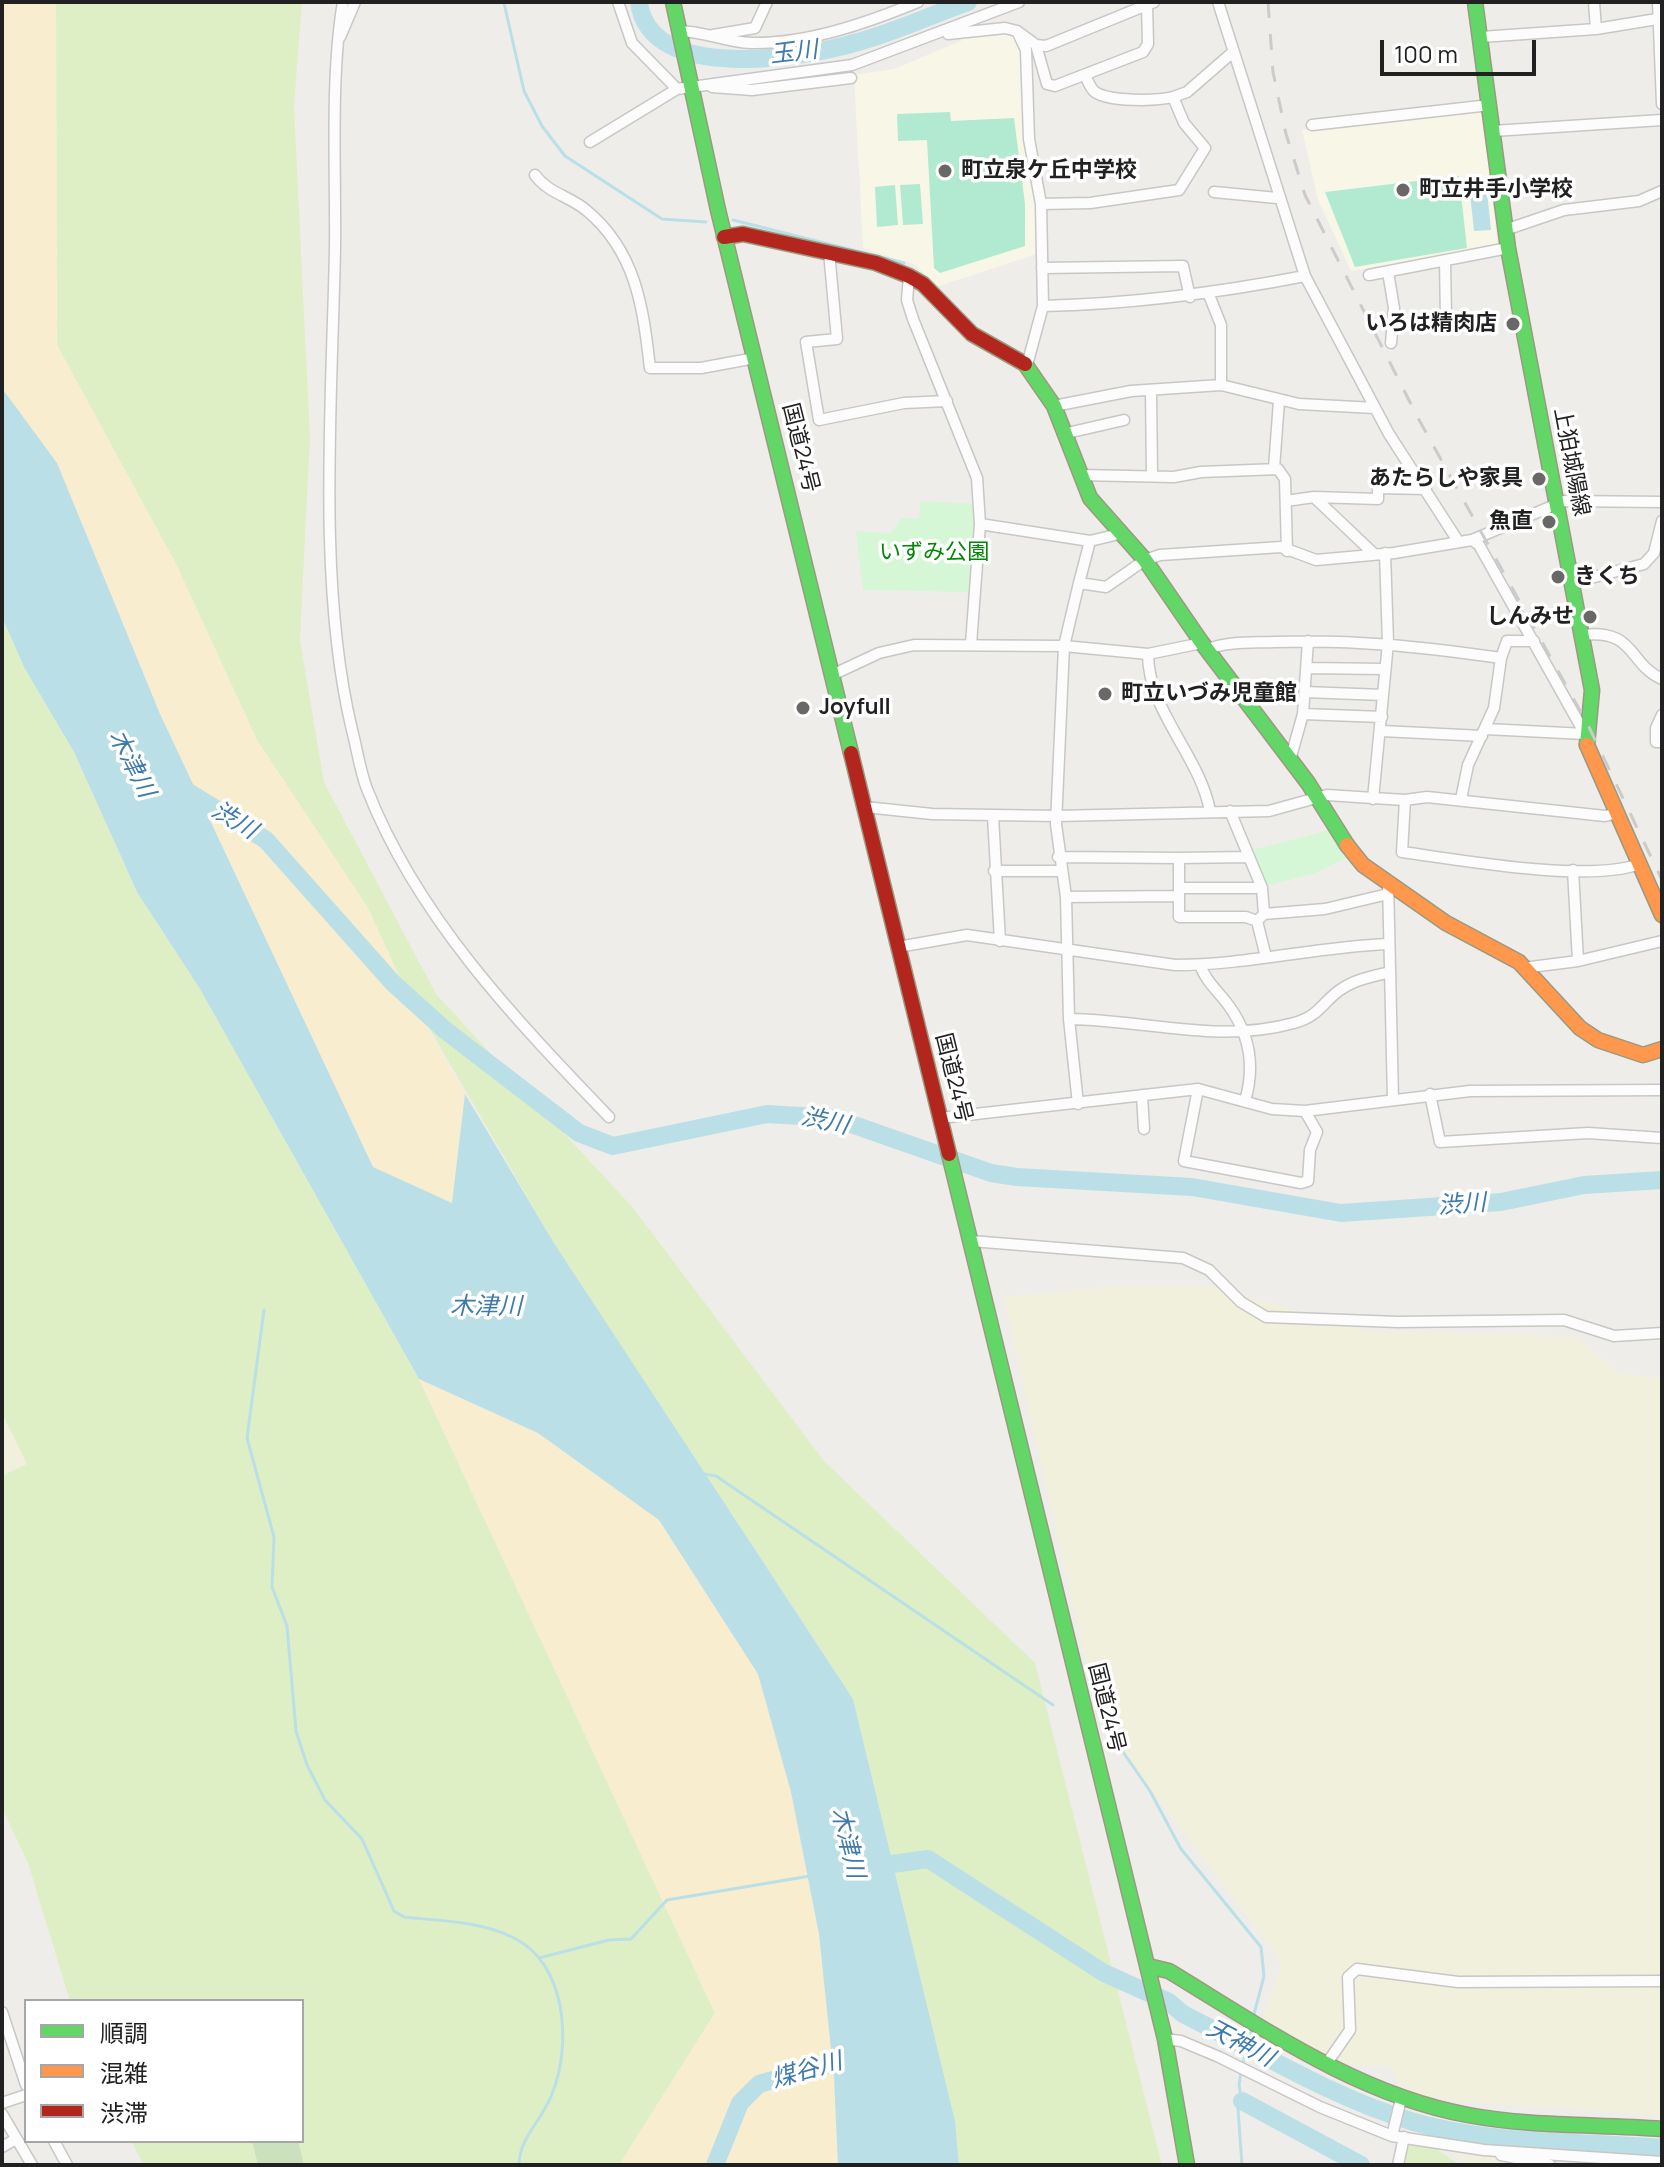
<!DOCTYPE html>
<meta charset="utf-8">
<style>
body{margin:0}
#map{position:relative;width:1664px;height:2167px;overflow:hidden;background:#efedea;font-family:Manrope,"Noto Sans JP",sans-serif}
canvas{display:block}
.frame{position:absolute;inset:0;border:4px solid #212121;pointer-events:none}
.legend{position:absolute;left:24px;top:1999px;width:280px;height:144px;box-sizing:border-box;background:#fff;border:2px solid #a6a6a6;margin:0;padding:10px 14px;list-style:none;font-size:24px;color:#212121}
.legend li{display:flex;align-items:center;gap:16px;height:40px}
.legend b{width:40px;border:2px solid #a6a6a6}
.scale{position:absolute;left:1380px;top:40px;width:156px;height:36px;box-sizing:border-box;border:4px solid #212121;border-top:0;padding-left:10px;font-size:24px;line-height:28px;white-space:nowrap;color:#212121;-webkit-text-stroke:6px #fff;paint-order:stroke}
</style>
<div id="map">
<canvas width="1664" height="2167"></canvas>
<div class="frame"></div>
<ul class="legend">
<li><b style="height:10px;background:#63d668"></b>順調</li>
<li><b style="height:10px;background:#ff974d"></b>混雑</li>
<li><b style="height:10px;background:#b3261e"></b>渋滞</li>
</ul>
<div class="scale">100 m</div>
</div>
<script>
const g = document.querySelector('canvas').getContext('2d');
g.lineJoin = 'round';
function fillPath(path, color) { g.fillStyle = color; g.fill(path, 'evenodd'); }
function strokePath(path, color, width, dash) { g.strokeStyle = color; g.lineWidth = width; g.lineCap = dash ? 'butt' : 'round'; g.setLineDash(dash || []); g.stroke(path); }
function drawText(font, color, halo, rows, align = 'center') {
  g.font = font + ' Manrope,"Noto Sans JP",sans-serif'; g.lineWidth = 7; g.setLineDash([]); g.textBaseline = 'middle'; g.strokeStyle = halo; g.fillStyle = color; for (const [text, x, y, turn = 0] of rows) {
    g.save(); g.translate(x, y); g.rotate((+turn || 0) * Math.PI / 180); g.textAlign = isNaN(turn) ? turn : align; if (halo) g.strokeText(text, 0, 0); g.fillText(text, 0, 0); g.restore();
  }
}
const education = new Path2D(`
 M 1009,33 L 1017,39 L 1022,53 L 1037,203 L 1037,254 L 936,287 L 916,265 L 863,248 L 854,75 L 894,69 L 961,41 L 963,37 Z
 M 1482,110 L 1498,248 L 1351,271 L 1318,200 L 1302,130 Z`);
const farmland = new Path2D(`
 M 1210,1286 L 1365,1331 L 1576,1336 L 1618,1373 L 1662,1379 L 1662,2116 L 1457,2101 L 1405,2093 L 1390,2066 L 1353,2066 L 1261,2026 L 1282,1962 L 1099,1721 L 1004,1297 L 1100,1287 Z
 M 2,1413 L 28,1465 L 2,1476 Z
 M 1447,2150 L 1489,2156 L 1535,2165 L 1468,2165 Z`);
const grass = new Path2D(`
 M 56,2 L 302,2 L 294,106 L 310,437 L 300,640 L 324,782 L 436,994 L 634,1209 L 824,1461 L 1035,1663 L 1162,2165 L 959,2165 L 955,2121 L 853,1699 L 554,1243 L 399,976 L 368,908 L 257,740 L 176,564 L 57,345 Z
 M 2,617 L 24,667 L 74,752 L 137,892 L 200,989 L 419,1379 L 715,2013 L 619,2165 L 304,2165 L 298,2141 L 302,2141 L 302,2001 L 70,2001 L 28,1863 L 2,1808 L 2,1476 L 27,1464 L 2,1413 Z
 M 131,2141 L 252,2141 L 258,2165 L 144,2165 Z
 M 1414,2143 L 1432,2146 L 1460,2165 L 1402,2165 L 1408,2146 Z`);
const forest = new Path2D(`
 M 252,2141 L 298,2141 L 304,2165 L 258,2165 Z`);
const sand = new Path2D(`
 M 2,2 L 56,2 L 57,345 L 176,564 L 257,740 L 368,908 L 399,976 L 465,1094 L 452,1204 L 373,1167 L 160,714 L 57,463 L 4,391 L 2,395 Z
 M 419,1379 L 538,1433 L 660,1520 L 758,1674 L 791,1792 L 819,1934 L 834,2078 L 838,2165 L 619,2165 L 715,2013 Z`);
const park = new Path2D(`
 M 921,501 L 976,504 L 969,592 L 863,590 L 856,531 L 891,533 L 901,518 L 919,519 Z
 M 1329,830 L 1348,857 L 1316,873 L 1266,886 L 1253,850 Z`);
const pitch = new Path2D(`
 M 950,112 L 951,121 L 1014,118 L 1025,204 L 1025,246 L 940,273 L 934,268 L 927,140 L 898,141 L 897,114 Z
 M 1459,176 L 1467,248 L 1355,267 L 1325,192 Z
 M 920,184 L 923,224 L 903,225 L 900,185 Z
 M 895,185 L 898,225 L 877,227 L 875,187 Z`);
const water = new Path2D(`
 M 1487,191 L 1491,230 L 1474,231 L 1470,193 Z
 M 4,391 L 57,463 L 160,714 L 373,1167 L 452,1203 L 465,1094 L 554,1243 L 853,1699 L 955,2121 L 959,2165 L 838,2165 L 834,2078 L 819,1934 L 791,1792 L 758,1674 L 659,1520 L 538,1433 L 419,1379 L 200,989 L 137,892 L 74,752 L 24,667 L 2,617 Z`);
const stream = new Path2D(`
 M 504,3 L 524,91 L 542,126 L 565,156 L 662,219 L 706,222
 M 733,220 L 904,263
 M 264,1310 L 247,1438 L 274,1537 L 272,1587 L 287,1626 L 296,1731 L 307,1765 L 325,1800 L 362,1839 L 394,1911 L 404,1917 C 440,1921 479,1921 512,1937 C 567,1962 572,2045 552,2094 C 543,2119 519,2138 519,2165
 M 704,1474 L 716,1476 L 1053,1705
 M 1112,1736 L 1150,1791 L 1181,1849 L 1261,1947 L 1264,1976 L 1253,2018
 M 539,1958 L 609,1940 L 631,1939 L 667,1900 L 810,1876
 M 1243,2064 L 1251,2029
 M 1241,2072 L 1239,2085 L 1242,2101 L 1238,2109 L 1242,2165
 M 1414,2122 L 1417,2126`);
const river = new Path2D(`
 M 639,2 C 649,84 804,58 858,42 C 895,32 931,15 968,2
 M 180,787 L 266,840 L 393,983 L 445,1030 L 579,1133 L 613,1146 L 767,1114 L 834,1118 L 991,1173 L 1017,1177 L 1192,1187 L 1341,1213 L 1501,1202 L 1584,1185 L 1662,1180
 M 871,1867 L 928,1859 L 1104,1973 L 1169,2002 L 1183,2014 C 1259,2052 1333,2098 1414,2122 C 1493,2145 1581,2141 1662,2148
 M 1242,2101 L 1361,2165
 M 715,2165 L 740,2103 L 759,2084 L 855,2057`);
const street = new Path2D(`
 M 343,2 C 330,78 336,171 335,249 C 332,400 317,585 352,730 C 357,749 360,771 367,789 C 417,917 515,1019 609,1117
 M 618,2 L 632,43 L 677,89
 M 1218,2 L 1305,276 L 1389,434 L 1458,541
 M 1594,2 L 1596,29 L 1657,19
 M 1658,2 L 1662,104
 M 679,31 C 703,31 726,42 751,43 C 807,44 867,23 918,2
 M 1017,31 L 1036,45 L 1046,46 L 1154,2
 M 948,34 L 1005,28 L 1017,31 L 1026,50 L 1029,139 L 1041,204 L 1043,306 L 1027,365
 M 713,35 L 755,28 L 767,2
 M 340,37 L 355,2
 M 1481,37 L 1596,29
 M 1036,45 L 1047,84 L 1055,86 L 1143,52 L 1148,44 L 1147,5
 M 1085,75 C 1088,81 1090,88 1095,92 C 1110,102 1156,101 1173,97
 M 712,87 L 752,90 L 851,78
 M 1312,125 L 1490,105
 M 1493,131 L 1662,120
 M 590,142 L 677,89 L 852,65 L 1019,2
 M 535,175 C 548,193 569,196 586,210 C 636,251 643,307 650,368 L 701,368 L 755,358
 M 1214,192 L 1277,198
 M 1041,204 L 1090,203 L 1179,190 L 1205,148 L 1184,123 L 1173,97 L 1187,92 L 1233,52
 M 1505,230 L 1564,210 L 1639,201 L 1662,191
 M 829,252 L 837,339 L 806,342 L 819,420 L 904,403 L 947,401
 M 1445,261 L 1446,318
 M 1042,268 L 1183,266 L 1190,297
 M 1388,272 L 1394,308 L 1391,343
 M 1369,275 L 1508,248
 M 909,276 L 907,300 L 913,319 L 977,478 L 980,524 L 971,644
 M 1209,295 L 1221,325 L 1221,385
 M 1043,306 C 1133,304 1217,293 1305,276
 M 1151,390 L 1152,476
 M 1054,406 L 1131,391 L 1221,385 L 1299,404 L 1375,408
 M 1063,434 L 1124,420
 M 1274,468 L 1279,401
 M 1080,475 L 1174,477 L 1201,472 L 1278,469 L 1285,479 L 1287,551
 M 1314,497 L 1373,553
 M 1286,501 L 1314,497 L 1378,499 L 1378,488 L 1426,489
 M 980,524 L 1090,541 L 1123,533
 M 1472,540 L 1479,545 L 1585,734
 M 1090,541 L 1079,583 L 1106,587 L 1145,560 L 1160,555 L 1281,547 L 1316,560 L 1394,553 L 1472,540 L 1564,501 L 1662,502
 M 1572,583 L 1644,564 L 1654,553 L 1662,521
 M 1581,635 C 1636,628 1628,664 1662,679
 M 1208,649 C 1229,641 1252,643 1275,642 C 1354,639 1422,647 1501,658 L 1494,708 L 1468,765 L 1461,799
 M 1148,654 C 1148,711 1200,756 1210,811
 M 1501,658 L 1507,641 L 1534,641
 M 1307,668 L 1384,669
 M 832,675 L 879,653 L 914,645 L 1064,646 L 1148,654 L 1202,643
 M 1305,692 L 1383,695
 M 1303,714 L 1382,717
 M 1662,715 L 1656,728 L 1656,742 L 1662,742
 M 1486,729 L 1585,734
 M 1382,731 L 1482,736
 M 1290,760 L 1303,714 L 1308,641
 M 1373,799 L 1388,643 L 1385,553
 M 1405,800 L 1402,852 C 1461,860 1587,883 1640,864
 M 865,807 L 932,814 L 1057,816 L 1269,811 L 1327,795 L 1405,800 L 1427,797 L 1605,816 L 1618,813
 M 1230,811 L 1262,888 L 1264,914 L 1257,921 L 1266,957
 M 993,816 L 1000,941
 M 1058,857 L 1179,858
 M 1248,857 L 1179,858 L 1179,917 L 1246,917 L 1257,921
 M 1573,870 L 1578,961
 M 994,871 L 1061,871
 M 1388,881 L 1393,1099
 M 1179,888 L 1262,888
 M 1066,897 L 1178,896
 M 1264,914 L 1325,909 L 1388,894
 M 898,947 L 967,935 L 1175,965 C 1246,965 1316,947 1387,944
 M 1200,965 C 1206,982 1219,992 1229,1006 C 1250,1035 1255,1067 1245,1101
 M 1523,968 L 1578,961 L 1662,941
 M 1069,1019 C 1147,1020 1217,1044 1294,1023 C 1321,1016 1324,999 1343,988 C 1357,979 1374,976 1390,972
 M 1198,1089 L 1184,1161 L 1301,1183 L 1308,1181 L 1310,1150 L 1317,1132 L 1305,1111
 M 1430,1094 L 1440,1142 L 1588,1133 L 1662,1138
 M 1142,1095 L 1144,1129
 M 1078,1104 L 1069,1019 L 1066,897 L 1056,824 L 1064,646 L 1079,583
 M 940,1118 L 1198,1089 L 1272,1109 L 1305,1111 L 1470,1091 L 1662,1090
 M 971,1241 L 1183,1258 L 1209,1270 L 1241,1302 L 1266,1317 L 1398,1322 L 1564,1320 L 1614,1336 L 1662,1333
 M 2,2012 L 26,2085
 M 1165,2039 L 1181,2041 L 1219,2057 L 1320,2107 L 1392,2136 L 1484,2150 L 1662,2162
 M 1327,2063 L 1350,2030 L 1348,1977 L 1357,1969 L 1458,1982 L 1662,1981
 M 2,2103 L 26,2095
 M 2,2114 L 32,2165
 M 1392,2136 L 1400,2103
 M 54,2141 L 67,2165
 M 2,2147 L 16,2139
 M 1501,2155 L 1550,2165
 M 1398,2165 L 1404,2137`);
const fast = new Path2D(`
 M 673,2 L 718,210 L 851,753
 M 1475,2 L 1508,248 L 1592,690 L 1587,745
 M 1025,364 L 1054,406 L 1090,498 L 1145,560 L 1202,643 L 1308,783 L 1347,845
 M 949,1154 L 1165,2039 L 1187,2165
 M 1148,1966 L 1169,1971 C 1263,2028 1358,2095 1468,2115 C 1532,2127 1598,2124 1662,2129`);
const slow = new Path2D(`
 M 1587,745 L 1662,915
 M 1347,845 L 1363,865 L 1446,923 L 1519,962 L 1580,1028 L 1598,1040 L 1643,1055 L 1662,1049`);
const jam = new Path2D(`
 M 724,237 L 743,234 L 876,263 L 909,276 L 923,284 L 972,334 L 1025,364
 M 851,753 L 949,1154`);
const rail = new Path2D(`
 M 1268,2 L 1273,72 L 1286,134 L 1305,195 L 1418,418 L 1588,725 L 1662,880`);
const markers = [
 [945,171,8,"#696867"],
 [1403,190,8,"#696867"],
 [1513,324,8,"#696867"],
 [1539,479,8,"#696867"],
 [1549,522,8,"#696867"],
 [1558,577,8,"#696867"],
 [1590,617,8,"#696867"],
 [1105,694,8,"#696867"],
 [803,708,8,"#696867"]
];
const poiNames = [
 ["町立泉ケ丘中学校",961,171],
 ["町立井手小学校",1419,190],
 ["いろは精肉店",1497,324,"right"],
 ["あたらしや家具",1523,479,"right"],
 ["魚直",1533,522,"right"],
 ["きくち",1574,577],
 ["しんみせ",1574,617,"right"],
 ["町立いづみ児童館",1121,694],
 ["Joyfull",819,708]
];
const streetNames = [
 ["国道24号",800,448,76],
 ["上狛城陽線",1571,462,79],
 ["国道24号",953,1078,76],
 ["国道24号",1106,1708,76]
];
const parkNames = [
 ["いずみ公園",934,553]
];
const waterNames = [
 ["玉川",794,53,-7],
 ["木津川",131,764,63],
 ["渋川",234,821,31],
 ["渋川",825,1122,12],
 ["渋川",1462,1205,-4],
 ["木津川",486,1307],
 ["木津川",847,1843,76],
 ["天神川",1240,2044,28],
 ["煤谷川",807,2071,-16]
];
fillPath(education, '#f8f6e7');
fillPath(farmland, '#f1f0dc');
fillPath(grass, '#deefc6');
fillPath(forest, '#cbe0bd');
fillPath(sand, '#f8edcf');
fillPath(park, '#d6f7d5');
fillPath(pitch, '#b1ead0');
fillPath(water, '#badfe6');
strokePath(stream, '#badfe6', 3);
strokePath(river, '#badfe6', 18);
strokePath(street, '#c8c7c6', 13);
strokePath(fast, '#9a9a80', 17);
strokePath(slow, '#9a9a80', 17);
strokePath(jam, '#9a9a80', 17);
strokePath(street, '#fdfcfc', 10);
strokePath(fast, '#63d668', 14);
strokePath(slow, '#ff974d', 14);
strokePath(jam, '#b3261e', 14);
strokePath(rail, '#cbcbcb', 3, [16, 16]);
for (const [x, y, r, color] of markers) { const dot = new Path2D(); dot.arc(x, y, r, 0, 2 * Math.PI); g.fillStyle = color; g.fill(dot); strokePath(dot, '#fff', 3); }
drawText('bold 22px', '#212121', '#fff', poiNames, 'left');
drawText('22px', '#212121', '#fff', streetNames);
drawText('22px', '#028806', '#fff', parkNames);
drawText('italic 24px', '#3e7aab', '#fff', waterNames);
</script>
